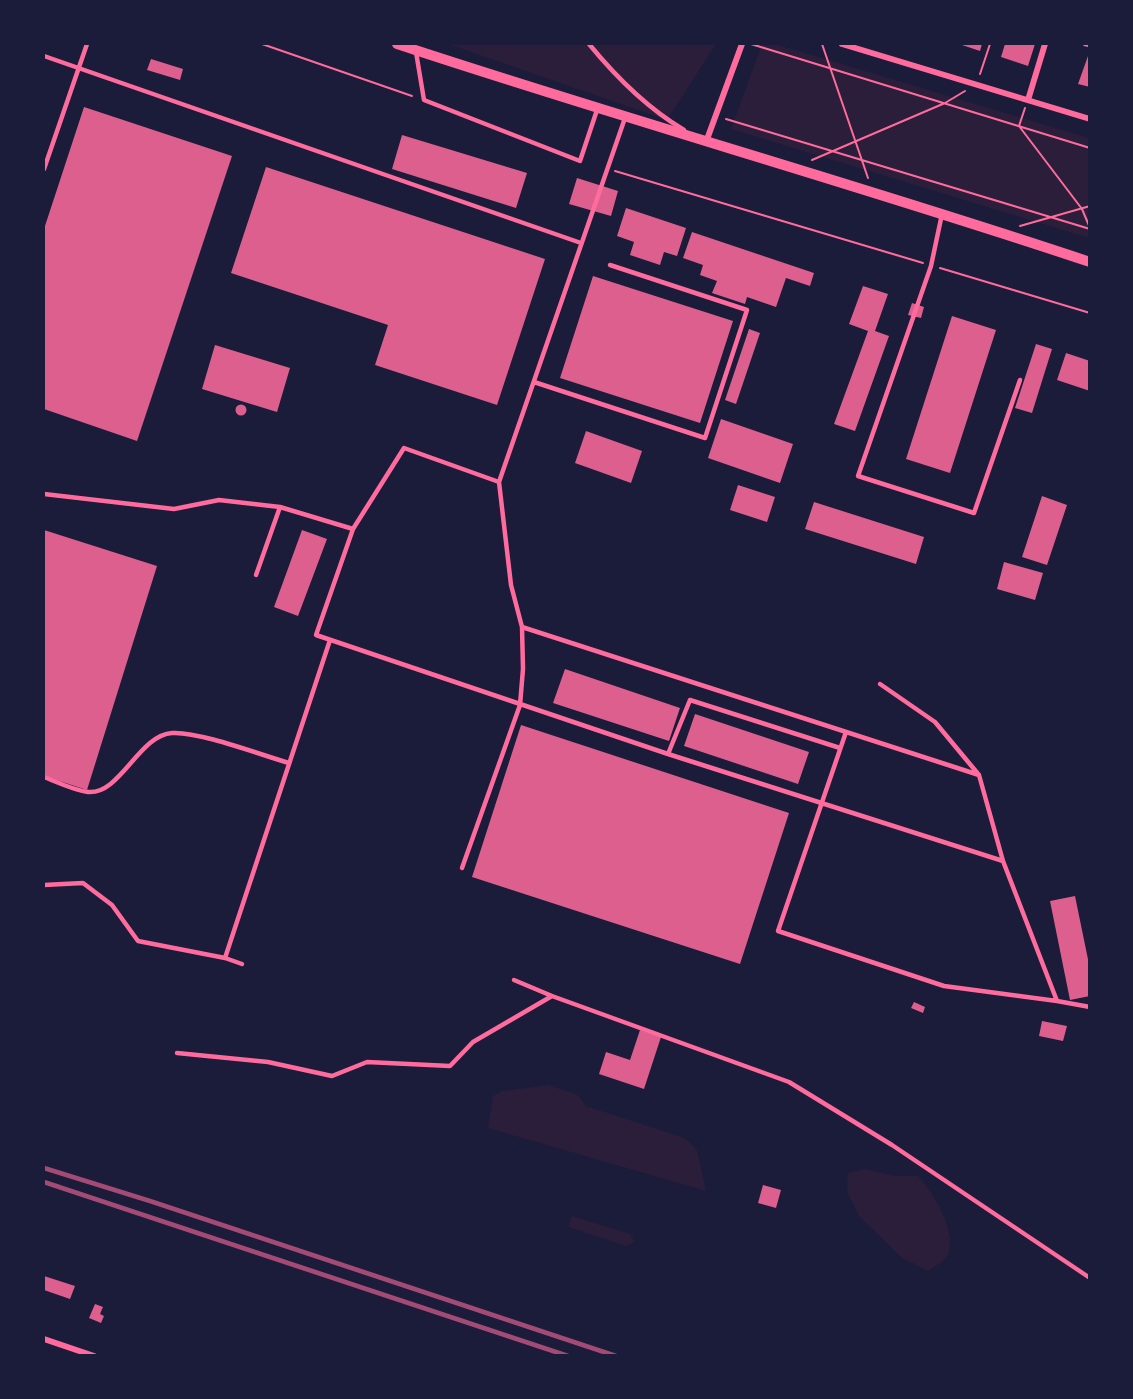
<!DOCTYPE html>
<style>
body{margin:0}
#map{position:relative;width:1133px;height:1399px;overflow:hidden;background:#1b1b3a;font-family:Roboto,sans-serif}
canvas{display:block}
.frame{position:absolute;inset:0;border:45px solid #1b1b3a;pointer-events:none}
</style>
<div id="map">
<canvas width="1133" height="1399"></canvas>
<div class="frame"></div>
</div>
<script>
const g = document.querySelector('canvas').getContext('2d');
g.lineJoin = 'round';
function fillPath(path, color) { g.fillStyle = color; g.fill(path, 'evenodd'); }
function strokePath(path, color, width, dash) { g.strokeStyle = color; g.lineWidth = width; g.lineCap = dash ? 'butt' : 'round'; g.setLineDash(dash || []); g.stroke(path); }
const green = new Path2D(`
 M 448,44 L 716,44 L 667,120 Z
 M 762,44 L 775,44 L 1089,138 L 1089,238 L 731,129 Z
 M 549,1085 L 578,1095 L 586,1106 L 685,1138 L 697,1150 L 706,1191 L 488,1128 L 493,1096 L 502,1091 Z
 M 865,1169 L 895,1176 L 918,1176 C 933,1192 959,1234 947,1256 C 944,1262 934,1267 928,1271 L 902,1258 L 859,1216 L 847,1192 L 848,1173 Z
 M 572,1216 L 630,1234 L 635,1242 L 626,1246 L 568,1227 Z`);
const building = new Path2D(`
 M 959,44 L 982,44 L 980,51 Z
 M 1005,44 L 1035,44 L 1028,66 L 1001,57 Z
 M 1088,56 L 1090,56 L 1090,87 L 1078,84 Z
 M 151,59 L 183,69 L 180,80 L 147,70 Z
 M 84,107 L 232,156 L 137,441 L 44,409 L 44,229 Z
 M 402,135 L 527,173 L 516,208 L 392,169 Z
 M 266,167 L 545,259 L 497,405 L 375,365 L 388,325 L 231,273 Z
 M 577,178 L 618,191 L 611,216 L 569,204 Z
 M 626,208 L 686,228 L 677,256 L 664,252 L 660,265 L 630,255 L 634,242 L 617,236 Z
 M 692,232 L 814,273 L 810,286 L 786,278 L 776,307 L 747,297 L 745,304 L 712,293 L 717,281 L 700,275 L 703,265 L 683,258 Z
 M 593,276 L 733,321 L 700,423 L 560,378 Z
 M 863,286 L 888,294 L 875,331 L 889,336 L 855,431 L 834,424 L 868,331 L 849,324 Z
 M 912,303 L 924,307 L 921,318 L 908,315 Z
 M 952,316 L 996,330 L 950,473 L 906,459 Z
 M 749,329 L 760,333 L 736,404 L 725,400 Z
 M 1036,344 L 1052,349 L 1032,413 L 1015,408 Z
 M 215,345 L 290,368 L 277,412 L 202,389 Z
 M 1066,353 L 1090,361 L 1090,391 L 1057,380 Z
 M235.5 410a5.5 5.5 0 1 1 11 0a5.5 5.5 0 1 1-11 0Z
 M 721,419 L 793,444 L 780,483 L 708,458 Z
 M 586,431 L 642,451 L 631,483 L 575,463 Z
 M 738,485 L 775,497 L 767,522 L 730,510 Z
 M 1042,496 L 1067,505 L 1047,565 L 1022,557 Z
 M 814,502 L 924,537 L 916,564 L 805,529 Z
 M 44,530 L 157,566 L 87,790 L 44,776 Z
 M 302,530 L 327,539 L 298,616 L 274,607 Z
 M 1004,562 L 1043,573 L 1035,600 L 997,589 Z
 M 565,669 L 680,708 L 669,741 L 553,703 Z
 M 695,714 L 809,752 L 798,784 L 684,746 Z
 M 521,725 L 789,813 L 740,964 L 472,877 Z
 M 1075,896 L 1090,969 L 1090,996 L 1070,1000 L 1050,901 Z
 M 914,1002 L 925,1007 L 923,1013 L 911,1008 Z
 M 1042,1021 L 1067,1026 L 1063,1041 L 1039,1036 Z
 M 640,1030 L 661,1037 L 644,1089 L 599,1074 L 606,1052 L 630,1060 Z
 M 763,1185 L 781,1190 L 776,1208 L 758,1203 Z
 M 44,1276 L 75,1286 L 70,1299 L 44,1290 Z
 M 95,1304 L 103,1307 L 100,1314 L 104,1316 L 101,1323 L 89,1318 Z`);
const path = new Path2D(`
 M 262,44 L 412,96
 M 751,44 L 1090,148
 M 822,44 L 868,178
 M 980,74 L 990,44
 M 1025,108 L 1019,126 L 1082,209 L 1090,228
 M 726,119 L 1090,229
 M 812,160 L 945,103 L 965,91
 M 615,171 L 923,263
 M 1020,226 L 1090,206
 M 940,268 L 1090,313`);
const service = new Path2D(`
 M 589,44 C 616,77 647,108 684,130
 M 1085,44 L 1090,45
 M 416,52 L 424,100 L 580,161 L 597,110
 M 44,56 L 581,243
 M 625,118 L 499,482 L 404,448 L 353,529 L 316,635 L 668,754 L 1003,861 L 1057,1001 L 1090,1007
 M 44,169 L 87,44
 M 942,214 L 931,266 L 858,476 L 974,513 L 1020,380
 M 534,382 L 705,438 L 747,310 L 610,265
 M 44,494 L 174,509 L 219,500 L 280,507 L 353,529
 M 256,575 L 280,507
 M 522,627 L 979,775
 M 880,684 L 935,722 L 979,775 L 1003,861
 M 846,732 L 778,931 L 944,986 L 1057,1001
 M 668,754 L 690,700 L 840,748
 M 44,777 C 57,782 73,790 88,792 C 120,795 139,735 172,733 C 198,731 261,755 289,763
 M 462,868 L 520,705 L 523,669 L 522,627 L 511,585 L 499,482
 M 44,885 L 83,883 L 112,905 L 138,941 L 225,958
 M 242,964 L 225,958 L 330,640
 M 552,996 L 789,1082 L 892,1145 L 1090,1278
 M 177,1053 L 268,1062 L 332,1076 L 367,1062 L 450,1066 L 473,1042 L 552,996 L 514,980`);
const minor = new Path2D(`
 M 842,44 L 1090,119
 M 1028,100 L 1045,44
 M 706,142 L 742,44
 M 44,1339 L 94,1356`);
const tertiary = new Path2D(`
 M 397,44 C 627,120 860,185 1090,262`);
const rail = new Path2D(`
 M 44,1168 L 150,1201 L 616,1356
 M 44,1182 L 568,1356`);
fillPath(green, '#2a1e3b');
fillPath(building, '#dd5f8e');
strokePath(path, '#ff6b9d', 2);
strokePath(service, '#ff6b9d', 4.5);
strokePath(minor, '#ff6b9d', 6);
strokePath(tertiary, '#ff6b9d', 10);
strokePath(rail, '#a44b75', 4.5);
</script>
